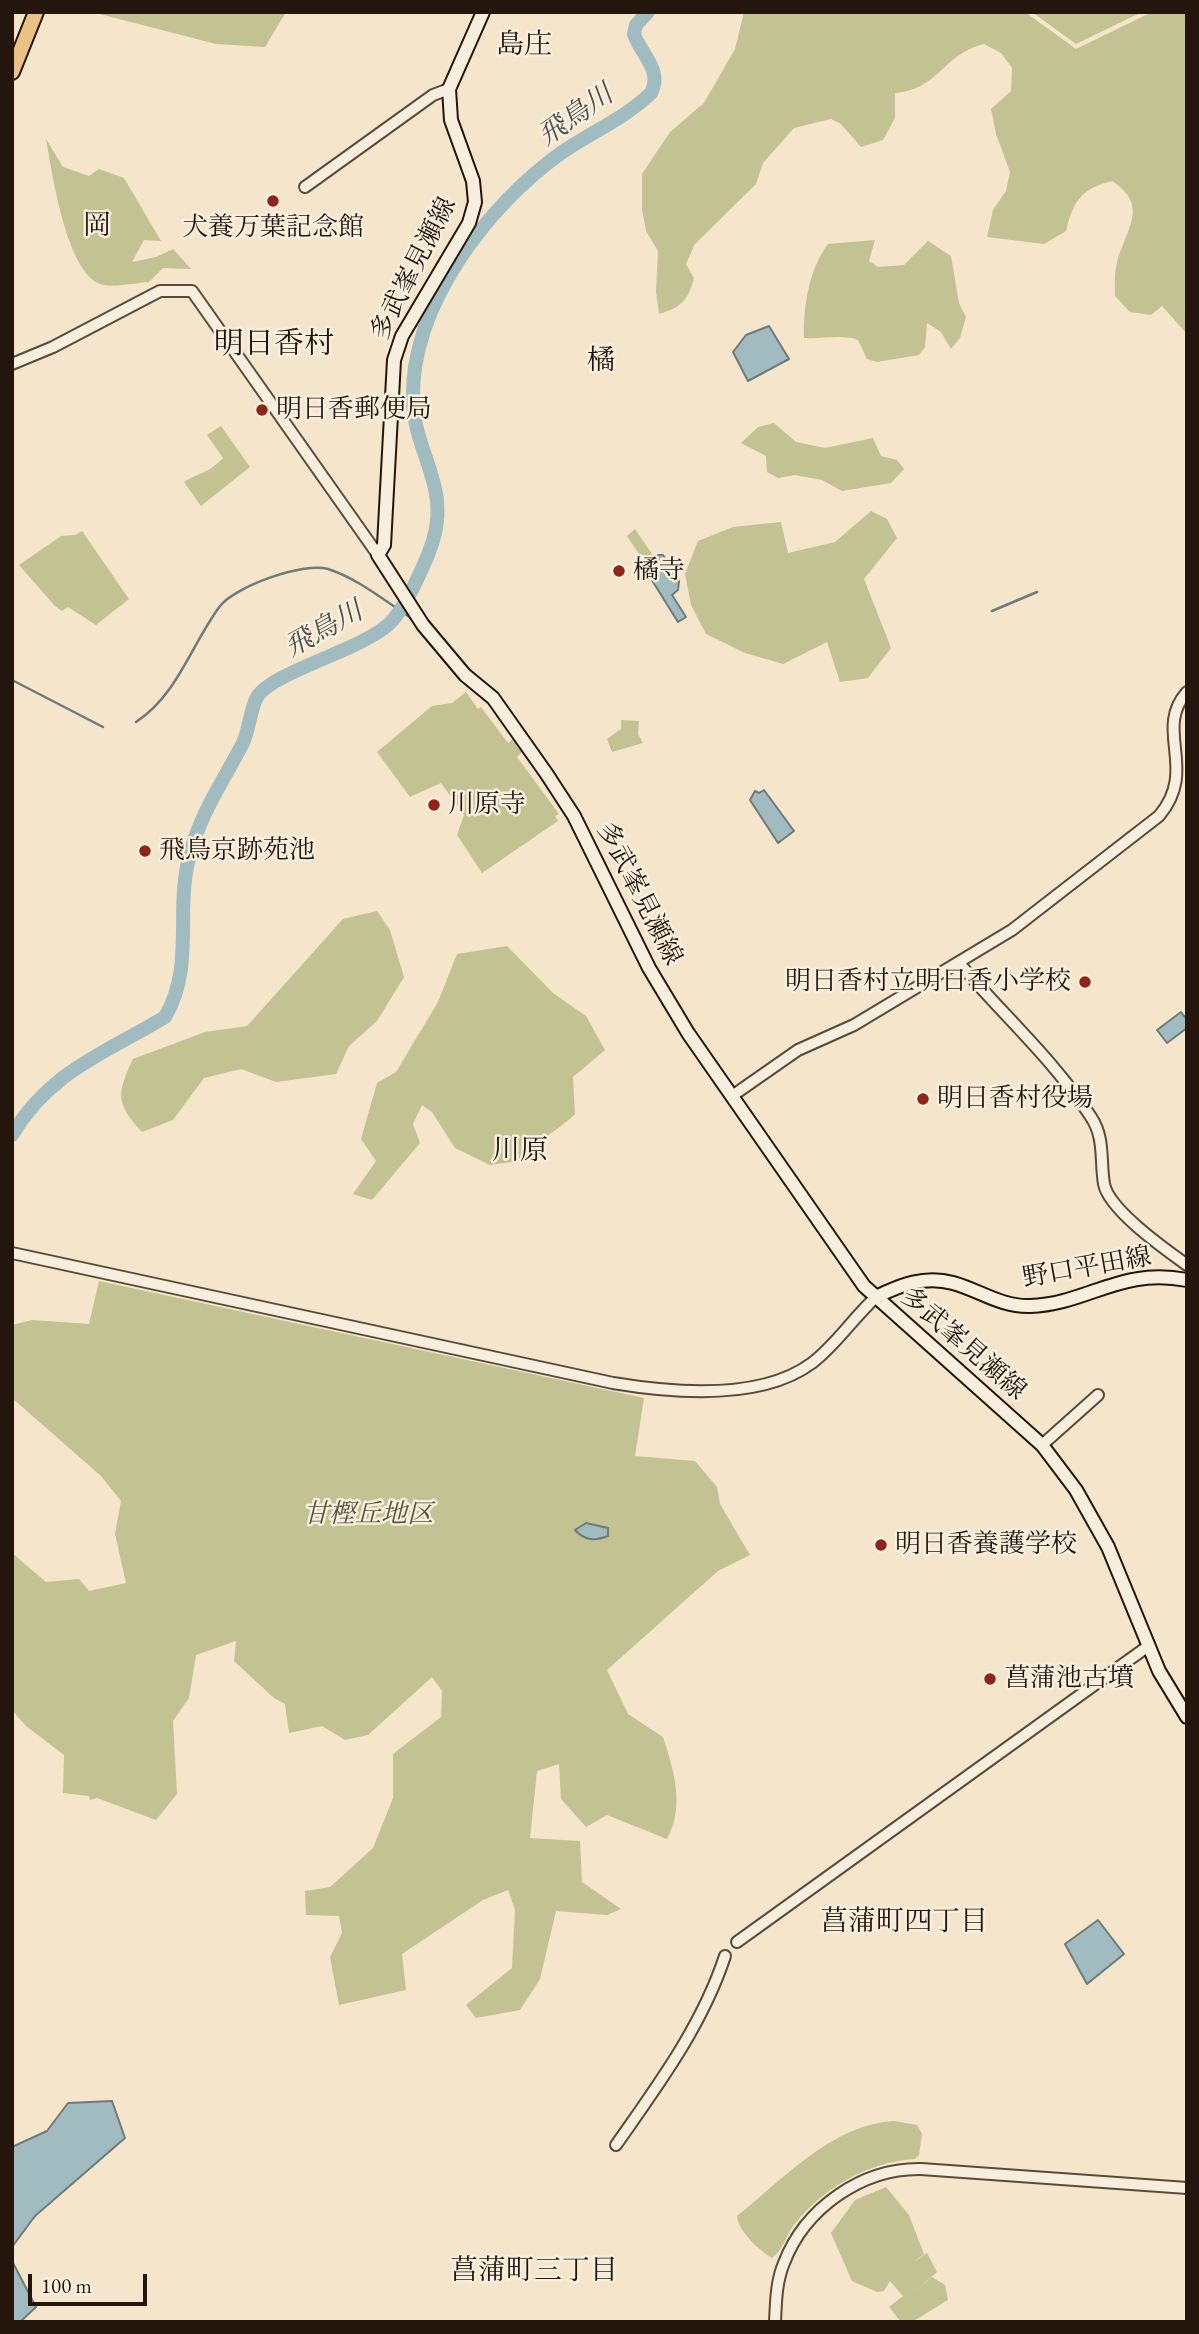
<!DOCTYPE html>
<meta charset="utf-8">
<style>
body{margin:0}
#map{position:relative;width:1199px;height:2334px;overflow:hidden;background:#f4e5cb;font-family:"EB Garamond",serif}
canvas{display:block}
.frame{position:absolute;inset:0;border:14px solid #25160d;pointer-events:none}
.scale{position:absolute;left:28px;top:2274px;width:119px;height:32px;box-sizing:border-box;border:4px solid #25160d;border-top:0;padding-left:9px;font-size:21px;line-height:24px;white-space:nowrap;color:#25160d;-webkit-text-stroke:5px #f8eedd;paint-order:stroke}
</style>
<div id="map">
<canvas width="1199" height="2334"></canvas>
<div class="frame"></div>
<div class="scale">100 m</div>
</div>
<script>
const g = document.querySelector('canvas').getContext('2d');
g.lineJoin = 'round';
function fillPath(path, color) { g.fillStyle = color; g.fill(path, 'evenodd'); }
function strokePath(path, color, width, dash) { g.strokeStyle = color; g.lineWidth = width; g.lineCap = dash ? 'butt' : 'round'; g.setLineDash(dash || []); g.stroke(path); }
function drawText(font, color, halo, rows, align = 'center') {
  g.font = font + ' "EB Garamond","Noto Serif JP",serif'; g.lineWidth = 5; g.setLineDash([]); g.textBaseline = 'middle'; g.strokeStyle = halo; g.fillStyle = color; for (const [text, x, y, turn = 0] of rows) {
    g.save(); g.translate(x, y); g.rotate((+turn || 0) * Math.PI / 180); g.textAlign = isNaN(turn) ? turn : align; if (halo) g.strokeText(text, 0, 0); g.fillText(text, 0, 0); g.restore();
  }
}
const green = new Path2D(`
 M 92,12 L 286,12 L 265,47 L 216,44 Z
 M 744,12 L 1025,12 L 1076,49 L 1152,12 L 1187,12 L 1187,334 L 1162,306 L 1151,315 L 1130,312 L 1115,296 C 1115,287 1114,277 1116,268 C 1122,232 1153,208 1112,181 C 1082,188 1073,201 1066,231 L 1044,244 L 987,237 L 993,210 L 1006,191 L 1010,172 L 996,134 L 991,109 L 1011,91 L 1012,68 L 1001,53 L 984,44 C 941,55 940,89 895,93 L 895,118 L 883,140 L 861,147 L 841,124 L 831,119 L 794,128 L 763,163 L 756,184 L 695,244 L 686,264 L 694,278 C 688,300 682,307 659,314 L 656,292 L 658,251 L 646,231 L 642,209 L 642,174 L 670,132 L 704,103 L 735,49 Z
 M 1032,12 L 1142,12 L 1076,44 Z
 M 46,139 L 63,167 L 89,176 L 99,169 L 124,178 L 161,241 L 144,240 L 132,262 L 156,257 L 173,249 L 191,269 L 163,268 L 149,282 C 135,283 113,288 100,284 C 66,271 52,172 46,139 Z
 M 875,240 L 869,261 L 878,267 L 904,265 L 928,241 L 951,256 L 959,303 L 966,317 L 960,338 L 951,349 L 941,332 L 927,323 L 925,347 L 919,355 L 877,362 L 867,359 L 858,340 C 846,334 821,339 804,338 C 803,308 809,269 828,244 Z
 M 774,423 L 796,442 L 825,448 L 873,438 L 881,456 L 897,460 L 904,469 L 891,483 L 842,491 L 822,480 L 795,475 L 778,478 L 767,472 L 766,456 L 741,443 L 758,427 Z
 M 221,426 L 250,467 L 201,506 L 184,482 C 202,471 206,475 223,458 L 207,435 Z
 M 871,511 L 887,519 L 897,538 L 864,579 L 891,648 L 868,678 L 840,682 L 827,642 L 783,664 L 745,653 L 706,634 L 691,605 L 685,574 L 698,541 L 733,527 L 781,522 L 788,553 L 835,542 Z
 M 635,529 L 654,557 L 645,563 L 627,536 Z
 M 82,531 L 129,599 L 96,625 L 68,607 L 62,611 L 55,606 L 19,565 L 61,536 L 75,535 Z
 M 466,692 L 478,709 L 481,707 L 508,743 L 513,739 L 522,752 L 517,757 L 559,814 L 555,816 L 558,821 L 482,873 L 457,835 L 464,815 L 441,783 L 410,797 L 377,752 L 432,706 L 452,703 Z
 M 621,720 L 639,721 L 638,734 L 643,743 L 612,752 L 607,739 L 621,729 Z
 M 377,911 L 390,930 L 404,977 L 377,1021 L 349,1046 L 336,1074 L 276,1082 L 241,1069 L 204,1078 L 173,1120 L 142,1132 C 115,1103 117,1093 133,1059 L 205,1032 L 247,1026 L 343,919 Z
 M 507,946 L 553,993 L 586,1016 L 605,1050 L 573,1077 L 575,1114 C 554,1135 538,1137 519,1161 L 490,1165 L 455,1148 L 432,1112 L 422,1105 L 413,1124 L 420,1143 L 372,1200 L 353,1194 L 376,1161 L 361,1139 L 377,1083 L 396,1072 L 438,1002 L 457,954 Z
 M 99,1281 L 644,1398 L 635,1456 L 695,1461 L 717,1487 L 720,1504 L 750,1555 L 718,1571 L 607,1670 L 628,1714 L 663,1737 C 674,1771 685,1806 667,1839 L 607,1815 L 586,1827 L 561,1799 L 559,1764 L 537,1771 L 530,1838 L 580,1841 L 582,1882 L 621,1909 L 607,1915 L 556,1911 L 540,1979 L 520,2010 L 476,2018 L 466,2005 L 512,1968 L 515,1910 L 508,1890 L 483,1900 L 402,1954 L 406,1990 L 339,2005 L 330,1957 L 342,1933 L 339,1916 L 306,1915 L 305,1891 L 330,1887 L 373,1848 L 393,1798 L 393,1754 L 441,1717 L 442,1691 L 432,1677 L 368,1735 L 345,1740 L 322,1726 L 289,1733 L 285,1704 L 274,1698 L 234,1661 L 236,1641 L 196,1655 L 189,1698 L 173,1721 L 177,1794 L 156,1820 L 97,1798 L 90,1800 L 89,1796 L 63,1793 L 64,1755 L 26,1726 L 12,1710 L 12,1553 L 46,1582 L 79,1579 L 89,1591 L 126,1583 L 115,1534 L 121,1501 L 101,1476 L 12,1398 L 12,1325 L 32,1320 L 89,1324 Z
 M 894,2121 L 917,2125 L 922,2134 L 919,2155 L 915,2159 C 867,2162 823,2188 793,2226 C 786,2236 782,2252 772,2258 C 759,2250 738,2231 737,2216 C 784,2179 831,2125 894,2121 Z
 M 886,2187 L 909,2215 L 924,2254 L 914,2262 L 927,2253 L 937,2272 L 912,2294 L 932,2277 L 945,2285 L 948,2300 L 912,2322 L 901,2322 L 889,2307 L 903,2296 L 890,2281 L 884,2291 L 877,2292 L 852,2281 L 831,2233 L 855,2200 Z`);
const water = new Path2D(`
 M 769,326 L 789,359 L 748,381 L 733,352 L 746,335 Z
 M 658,555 L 663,555 L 679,581 L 678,590 L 672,595 L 686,617 L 678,622 L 643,566 Z
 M 764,790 L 794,831 L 778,843 L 750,800 L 755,791 L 759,793 Z
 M 1181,1012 L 1187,1020 L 1187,1028 L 1167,1043 L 1157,1030 Z
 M 586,1523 L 608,1528 L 608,1536 C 595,1541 585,1541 575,1530 Z
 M 1098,1920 L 1124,1954 L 1087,1984 L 1065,1944 Z
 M 112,2101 L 125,2138 L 35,2216 L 12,2247 L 12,2147 L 47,2131 L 68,2103 Z
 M 12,2261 L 36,2307 L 20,2322 L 12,2322 Z`);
const stream = new Path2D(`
 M 992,611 L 1037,592
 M 12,680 L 103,727
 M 136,722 C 178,694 191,645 220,606 C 236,586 303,562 328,569 C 357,578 385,601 411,618`);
const river = new Path2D(`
 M 12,1135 C 50,1071 104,1054 165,1017 C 194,968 176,915 188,862 C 198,817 222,783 243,743 C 249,729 250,713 256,699 C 268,673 360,651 389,624 C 404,610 420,574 428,555 C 456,489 414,458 413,399 C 411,305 487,206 561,153 C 591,132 624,119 651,93 C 663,70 641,55 634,34 L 636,25 L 648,12`);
const tertiary = new Path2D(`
 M 305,187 L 433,95 L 449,89
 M 12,364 L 53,347 L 160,291 L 192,291 L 378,555
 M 959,963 C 1002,1014 1054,1060 1091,1117 C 1105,1138 1100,1160 1104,1184 C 1109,1210 1165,1249 1187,1265
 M 732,1096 L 798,1050 L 854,1025 L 1012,930 L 1159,816 C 1199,769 1153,730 1187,692
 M 12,1253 L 613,1383 C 673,1393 761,1401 812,1363 C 836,1345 853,1318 876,1297
 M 1042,1445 L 1098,1395
 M 737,1942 L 1147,1647
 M 616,2145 C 658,2085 702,2026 725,1956
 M 775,2322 C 776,2302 776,2282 784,2263 C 805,2208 862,2168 921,2169 L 1187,2188`);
const secondary = new Path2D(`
 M 483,12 L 449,89 L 451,120 L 473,181 L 475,202 L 469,223 L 402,336 L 394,360 L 384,545 L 378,555 L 423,625 L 465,675 L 493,698 L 546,773 L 574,816 L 649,968 L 688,1033 L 864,1286 L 1042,1445 L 1076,1490 L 1108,1547 L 1159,1671 L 1187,1717
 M 876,1297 C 900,1285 925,1275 953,1283 C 979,1290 1001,1307 1030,1306 C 1088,1304 1120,1267 1187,1280`);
const primary = new Path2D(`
 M 12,72 L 36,12`);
const markers = [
 [273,201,7,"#8f2418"],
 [262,410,7,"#8f2418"],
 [619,571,7,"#8f2418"],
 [434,805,7,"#8f2418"],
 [145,851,7,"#8f2418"],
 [1085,982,7,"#8f2418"],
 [923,1099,7,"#8f2418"],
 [881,1545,7,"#8f2418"],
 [990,1679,7,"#8f2418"]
];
const poiNames = [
 ["犬養万葉記念館",273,228,"center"],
 ["明日香郵便局",276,410],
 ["橘寺",633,571],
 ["川原寺",448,805],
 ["飛鳥京跡苑池",159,851],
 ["明日香村立明日香小学校",1071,982,"right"],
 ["明日香村役場",937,1099],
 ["明日香養護学校",895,1545],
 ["菖蒲池古墳",1004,1679]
];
const streetNames = [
 ["多武峯見瀬線",414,269,-63],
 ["多武峯見瀬線",639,894,63],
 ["野口平田線",1087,1268,-10],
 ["多武峯見瀬線",963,1344,41]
];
const parkNames = [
 ["甘樫丘地区",368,1515]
];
const neighbourhoodNames = [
 ["島庄",524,45],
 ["岡",97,226],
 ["橘",601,361],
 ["川原",520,1151],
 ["菖蒲町四丁目",904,1922],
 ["菖蒲町三丁目",534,2271]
];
const waterNames = [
 ["飛鳥川",576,116,-35],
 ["飛鳥川",324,630,-29]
];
const quarterNames = [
 ["明日香村",274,345]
];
fillPath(green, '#c2c293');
fillPath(water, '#a0bcc1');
strokePath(water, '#6f7a79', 2);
strokePath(stream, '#6f7a79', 2.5);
strokePath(river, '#a0bcc1', 14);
strokePath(tertiary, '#594a3c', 14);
strokePath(secondary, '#25160d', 16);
strokePath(primary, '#25160d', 18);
strokePath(tertiary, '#f8eedd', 10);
strokePath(secondary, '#f8eedd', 12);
strokePath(primary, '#eac286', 14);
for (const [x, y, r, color] of markers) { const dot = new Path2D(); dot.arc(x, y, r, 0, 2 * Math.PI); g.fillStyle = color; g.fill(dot); strokePath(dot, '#f8eedd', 2.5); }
drawText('26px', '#25160d', '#f8eedd', poiNames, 'left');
drawText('26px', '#25160d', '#f8eedd', streetNames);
drawText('italic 26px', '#5c523c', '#f8eedd', parkNames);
drawText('28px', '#25160d', '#f8eedd', neighbourhoodNames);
drawText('italic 28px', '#50504c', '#f8eedd', waterNames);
drawText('30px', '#25160d', '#f8eedd', quarterNames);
</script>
